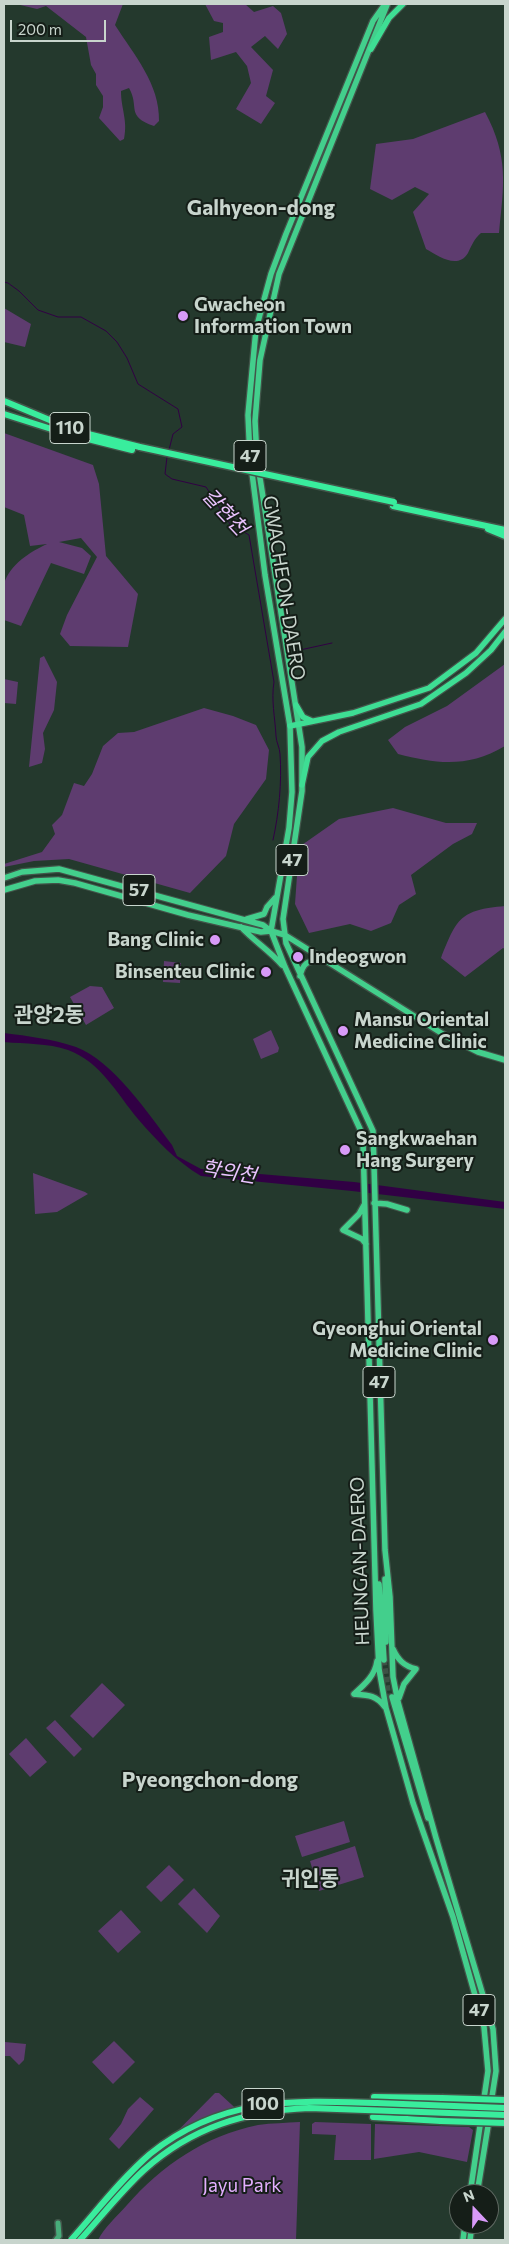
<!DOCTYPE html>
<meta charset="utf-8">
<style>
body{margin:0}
#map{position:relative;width:509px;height:2244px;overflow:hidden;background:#24392d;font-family:Commissioner,sans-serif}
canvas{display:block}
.frame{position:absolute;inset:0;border:5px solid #c8d5cd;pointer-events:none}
.north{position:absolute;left:449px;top:2184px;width:50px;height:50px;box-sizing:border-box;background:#151e18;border:1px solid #5d6760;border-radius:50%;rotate:339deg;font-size:14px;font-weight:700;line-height:20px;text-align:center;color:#c8d5cd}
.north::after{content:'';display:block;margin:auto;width:18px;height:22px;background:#d89af8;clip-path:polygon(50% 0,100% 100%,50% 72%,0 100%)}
.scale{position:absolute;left:10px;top:20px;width:96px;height:22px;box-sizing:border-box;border:2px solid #c8d5cd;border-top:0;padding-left:6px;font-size:15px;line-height:18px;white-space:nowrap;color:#c8d5cd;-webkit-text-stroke:4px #151e18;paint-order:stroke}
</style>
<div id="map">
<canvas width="509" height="2244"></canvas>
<div class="frame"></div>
<div class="north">N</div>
<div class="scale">200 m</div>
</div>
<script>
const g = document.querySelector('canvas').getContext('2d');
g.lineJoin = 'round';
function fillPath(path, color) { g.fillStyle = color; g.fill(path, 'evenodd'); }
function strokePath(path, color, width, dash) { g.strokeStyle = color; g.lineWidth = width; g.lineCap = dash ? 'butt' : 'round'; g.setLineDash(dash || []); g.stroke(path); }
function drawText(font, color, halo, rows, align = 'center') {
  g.font = font + ' Commissioner,"Noto Sans KR",sans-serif'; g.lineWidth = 4; g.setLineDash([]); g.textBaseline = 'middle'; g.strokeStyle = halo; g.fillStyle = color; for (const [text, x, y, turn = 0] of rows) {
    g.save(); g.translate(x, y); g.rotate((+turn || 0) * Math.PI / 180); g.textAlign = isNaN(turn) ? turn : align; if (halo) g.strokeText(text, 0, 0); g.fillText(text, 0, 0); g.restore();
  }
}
const green = new Path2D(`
 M 16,4 L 123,4 L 115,25 C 134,55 160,84 159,121 L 154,126 C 125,116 140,107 129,88 L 121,91 C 121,109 128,120 124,139 L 120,141 L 99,118 L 103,107 L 103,96 L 96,85 L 96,74 L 91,65 L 86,37 L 46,6 L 37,9 Z
 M 205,4 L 245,4 L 254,12 L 273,6 L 281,13 L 287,34 L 278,49 L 265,36 L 251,47 L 273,70 L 266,96 L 275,103 L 261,124 L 236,109 L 251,83 L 247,66 L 236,52 L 211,60 L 209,37 L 223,32 L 223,23 L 214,21 Z
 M 485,112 C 509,157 504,184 499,233 L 481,233 C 474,239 472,245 468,253 C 458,270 438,256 426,249 L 413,212 L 429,194 L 415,187 L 392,200 L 370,189 L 376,144 L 413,139 Z
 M 4,308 L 31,324 L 25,347 L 4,342 Z
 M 4,433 L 93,465 L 99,484 L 106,556 L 138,594 L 128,647 L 70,646 L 60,634 L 67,615 L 97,557 L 81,538 L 59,542 L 82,548 L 91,556 L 84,574 L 51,563 L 21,626 L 4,620 C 4,609 1,594 4,584 C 10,564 30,552 47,544 L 30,546 L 24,515 L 4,507 L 5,467 Z
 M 44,656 L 57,682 L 54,710 L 43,733 L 45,749 L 42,763 L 29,767 L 40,658 Z
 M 505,664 L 505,746 C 468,768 437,764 398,754 L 388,740 L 405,727 L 447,706 Z
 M 4,679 L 18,682 L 16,704 L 4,703 Z
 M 204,708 L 233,716 L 256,725 L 269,750 L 266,779 L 234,824 L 226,856 L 190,893 L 69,859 L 34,861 L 4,867 L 4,864 L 42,852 L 55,834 L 52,825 L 62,815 L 74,783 L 84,786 L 92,774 L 103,746 L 118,733 L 134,732 Z
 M 393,808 L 446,823 L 477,823 L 472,834 L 453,844 L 411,875 L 416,894 L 399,905 L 391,923 L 371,931 L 350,924 L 309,933 L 295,904 L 299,847 L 339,819 Z
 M 505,906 L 505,949 L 503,948 L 465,977 L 441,958 C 457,918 460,910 505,906 Z
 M 164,961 L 181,963 L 180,983 L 163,982 Z
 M 90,986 L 102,987 L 114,1008 L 86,1025 L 70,997 Z
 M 271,1030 L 279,1048 L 278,1052 L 261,1059 L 253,1039 Z
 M 33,1173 L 85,1192 L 88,1194 L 57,1212 L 35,1214 Z
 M 102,1683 L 125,1705 L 93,1738 L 70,1716 Z
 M 55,1720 L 82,1749 L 74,1757 L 46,1728 Z
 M 26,1738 L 47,1762 L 30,1777 L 9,1754 Z
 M 344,1821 L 350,1842 L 302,1857 L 295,1836 Z
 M 355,1846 L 364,1877 L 319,1891 L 310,1861 Z
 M 169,1865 L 184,1880 L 161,1902 L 146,1887 Z
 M 194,1888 L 220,1916 L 207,1933 L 178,1904 Z
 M 121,1910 L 141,1932 L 118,1953 L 98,1931 Z
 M 114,2041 L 135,2062 L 113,2084 L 92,2062 Z
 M 5,2042 L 26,2044 L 24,2060 L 19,2065 L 10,2056 L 4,2056 Z
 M 215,2093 L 219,2093 L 244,2116 L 205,2129 L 145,2168 L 143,2166 Z
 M 140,2097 L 154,2109 L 119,2149 L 109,2139 L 121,2124 L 128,2109 Z
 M 300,2122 L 296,2240 L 98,2240 C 104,2228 117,2216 127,2205 C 162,2165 205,2136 258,2125 C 272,2123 286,2123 300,2122 Z
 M 315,2122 L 371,2124 L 371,2160 L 334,2160 L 336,2135 L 312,2134 L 312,2124 Z
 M 375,2124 L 469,2127 L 473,2130 L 467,2162 L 419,2152 L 374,2159 Z`);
const water = new Path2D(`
 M 4,1033 C 28,1036 52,1039 76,1047 C 112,1060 149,1114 172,1145 L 177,1156 L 201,1169 L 354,1182 L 505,1202 L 505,1209 L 352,1191 L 201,1176 C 176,1161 157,1141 138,1119 C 117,1094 101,1062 68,1050 C 48,1043 25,1044 4,1042 Z`);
const stream = new Path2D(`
 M 4,282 L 8,283 L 19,291 L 38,310 L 58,317 L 81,317 L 106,331 L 117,342 L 127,358 L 138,384 L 178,409 L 182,427 L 173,434 L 169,450
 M 167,457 L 165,474 L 172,479 L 206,487 L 230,524 L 249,535 L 274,682 C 271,700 275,717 276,736 C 276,742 280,748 280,754 C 282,782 279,813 273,840
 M 300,650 L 332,643`);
const primaryTunnel = new Path2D(`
 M 384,1660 L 389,1699`);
const secondary = new Path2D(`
 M 56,2240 L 59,2236 L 58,2223`);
const primary = new Path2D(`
 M 385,4 L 373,21 L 286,234 L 271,274 L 256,329 L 248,415 L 250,457 L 265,575 L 290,726 L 292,792 L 289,828 L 271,931 L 285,967 L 360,1129 L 363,1141 L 376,1610 L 379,1669 L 386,1708 L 413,1803 L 453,1917 L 484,2027 L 488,2071 L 470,2194
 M 387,5 L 279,274 L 260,360 L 255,421 L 257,459 L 302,747 L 302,791 L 283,919 L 286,943 L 373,1131 L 385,1550 L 390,1597 L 393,1677 L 398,1702 L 436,1838 L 493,2029 L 496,2071 L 491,2103
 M 4,878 L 22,872 L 59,869 L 263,925 L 271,931 L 285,935 L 446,1036 L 478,1052 L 505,1060
 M 4,890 L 35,881 L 58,880 L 75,883 L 188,915 L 261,932 L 271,931
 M 247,919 L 264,914 L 267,907 L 275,898
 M 241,927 C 254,941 270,951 282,965
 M 300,976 C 304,960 309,962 323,959
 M 374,1203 L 387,1204 L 407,1210
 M 364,1205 L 359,1214 L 343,1230 L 362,1239 L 366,1244
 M 385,1579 L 386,1642
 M 379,1584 L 384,1660
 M 393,1649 C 398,1660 404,1666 416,1669 L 404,1684 L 399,1698
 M 354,1694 C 364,1685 375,1676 377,1661
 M 354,1694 C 368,1695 376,1695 385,1707
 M 392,1697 L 428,1818
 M 477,2194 L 489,2120
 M 463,2240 L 465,2224
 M 470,2240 L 472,2224`);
const trunk = new Path2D(`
 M 371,49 L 389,18 L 403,4
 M 296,705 L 303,717 L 312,721
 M 290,726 L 353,713 L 429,688 L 476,653 L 505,619
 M 302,785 L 308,757 L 322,741 L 339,732 L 421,704 L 466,673 L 491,650 L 505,632`);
const motorway = new Path2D(`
 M 4,401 L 76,431 L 140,447
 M 4,414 L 64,433 L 132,450
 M 393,506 L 505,530
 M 488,529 L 505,536
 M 374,2097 L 442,2098
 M 373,2117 L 441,2121`);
const motorwayBridge = new Path2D(`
 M 140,447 L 394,502
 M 442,2098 L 505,2100
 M 441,2121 L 505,2123
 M 71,2240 C 96,2212 121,2179 150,2154 C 221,2097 292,2100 377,2103 C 420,2105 462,2106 505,2108
 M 80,2240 C 101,2217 121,2191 144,2170 C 192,2127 246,2111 309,2108 L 505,2115`);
const markers = [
 [183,316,6,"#d89af8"],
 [215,940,6,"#d89af8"],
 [298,957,6,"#d89af8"],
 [266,972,6,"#d89af8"],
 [343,1031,6,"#d89af8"],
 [345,1150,6,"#d89af8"],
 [493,1340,6,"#d89af8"]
];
const shields = [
 [70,428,40],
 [250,456,32],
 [292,860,32],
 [139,890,32],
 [379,1382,32],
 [479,2010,32],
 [263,2104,42]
];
const shieldNames = [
 ["110",70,428],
 ["47",250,456],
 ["47",292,860],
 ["57",139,890],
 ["47",379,1382],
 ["47",479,2010],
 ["100",263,2104]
];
const poiNames = [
 ["Gwacheon",194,305],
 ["Information Town",194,327],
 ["Bang Clinic",204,940,"right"],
 ["Indeogwon",309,957],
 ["Binsenteu Clinic",255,972,"right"],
 ["Mansu Oriental",354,1020],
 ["Medicine Clinic",354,1042],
 ["Sangkwaehan",356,1139],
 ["Hang Surgery",356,1161],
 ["Gyeonghui Oriental",482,1329,"right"],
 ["Medicine Clinic",482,1351,"right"]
];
const streetNames = [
 ["GWACHEON-DAERO",284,588,81],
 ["HEUNGAN-DAERO",360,1561,-92]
];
const parkNames = [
 ["Jayu Park",242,2186]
];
const waterNames = [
 ["갈현천",225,512,47],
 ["학의천",229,1172,9]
];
const quarterNames = [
 ["Galhyeon-dong",261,208],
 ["관양2동",49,1015],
 ["Pyeongchon-dong",210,1780],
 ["귀인동",310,1879]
];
fillPath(green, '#5e3c6f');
fillPath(water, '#310044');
strokePath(stream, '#310044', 1);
strokePath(primaryTunnel, '#3d5045', 5.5, [5.5, 3]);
strokePath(secondary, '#42554a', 8);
strokePath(primary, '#42554a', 8);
strokePath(trunk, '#42554a', 8);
strokePath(motorway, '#42554a', 9);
strokePath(secondary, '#47ad7a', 5);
strokePath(primary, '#43cf8c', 5.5);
strokePath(trunk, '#3ede94', 5.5);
strokePath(motorway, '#39ed9d', 6);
strokePath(motorwayBridge, '#42554a', 9, []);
strokePath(motorwayBridge, '#39ed9d', 6);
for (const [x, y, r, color] of markers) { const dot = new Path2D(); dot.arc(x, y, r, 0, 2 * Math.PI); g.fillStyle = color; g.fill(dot); strokePath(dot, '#151e18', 2); }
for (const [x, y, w] of shields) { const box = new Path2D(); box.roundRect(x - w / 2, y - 15.5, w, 31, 4); g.fillStyle = '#151e18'; g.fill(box); strokePath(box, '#c8d5cd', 1); }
drawText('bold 18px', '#c8d5cd', null, shieldNames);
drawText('bold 19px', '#c8d5cd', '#151e18', poiNames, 'left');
drawText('19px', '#c8d5cd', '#151e18', streetNames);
drawText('19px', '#e3affe', '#151e18', parkNames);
drawText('italic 20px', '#eac3ff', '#151e18', waterNames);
drawText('bold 21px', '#c8d5cd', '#151e18', quarterNames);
</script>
